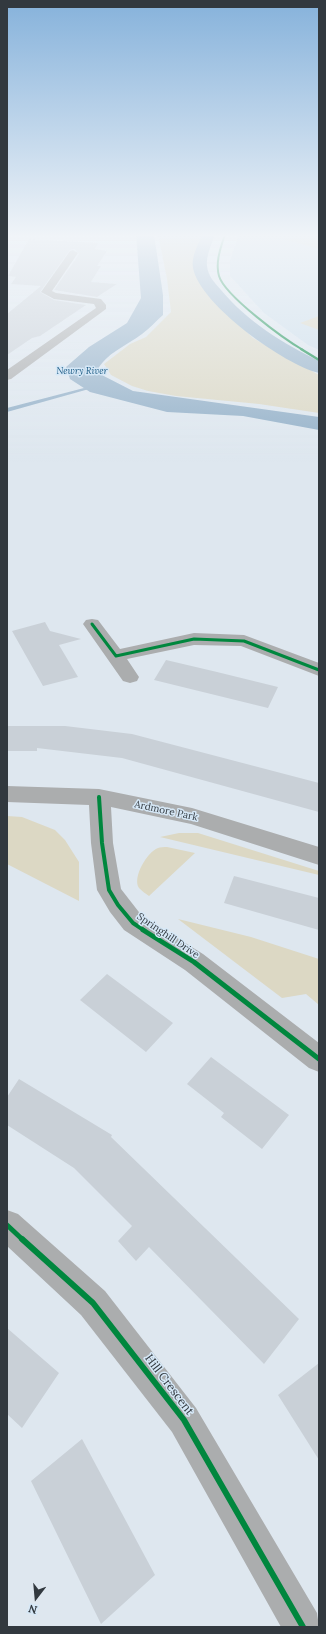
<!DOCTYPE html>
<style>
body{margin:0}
#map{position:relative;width:326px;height:1634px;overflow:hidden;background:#dee7ef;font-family:Lora,serif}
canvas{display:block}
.frame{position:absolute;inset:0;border:8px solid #32393f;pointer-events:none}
.north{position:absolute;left:16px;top:1578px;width:40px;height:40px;-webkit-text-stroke:3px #d6e8f7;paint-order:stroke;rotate:196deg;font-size:11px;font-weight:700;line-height:16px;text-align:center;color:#32393f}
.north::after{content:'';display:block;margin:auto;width:14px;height:18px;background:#32393f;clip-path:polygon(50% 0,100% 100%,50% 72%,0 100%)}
</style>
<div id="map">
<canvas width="326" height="1634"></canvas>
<div class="frame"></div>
<div class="north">N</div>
</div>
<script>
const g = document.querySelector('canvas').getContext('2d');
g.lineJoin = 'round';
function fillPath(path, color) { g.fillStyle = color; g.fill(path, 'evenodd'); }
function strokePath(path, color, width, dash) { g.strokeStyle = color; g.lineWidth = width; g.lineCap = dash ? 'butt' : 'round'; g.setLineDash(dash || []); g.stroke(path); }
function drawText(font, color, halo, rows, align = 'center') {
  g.font = font + ' Lora,serif'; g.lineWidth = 3; g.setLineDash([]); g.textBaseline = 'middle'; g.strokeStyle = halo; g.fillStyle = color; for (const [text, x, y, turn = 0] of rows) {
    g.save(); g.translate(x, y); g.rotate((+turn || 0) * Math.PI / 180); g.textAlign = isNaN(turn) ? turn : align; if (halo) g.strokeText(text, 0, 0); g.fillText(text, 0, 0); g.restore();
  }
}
const built = new Path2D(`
 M 239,234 L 319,234 L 319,350 L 308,345 L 264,313 L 230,276 L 230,260 Z`);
const green = new Path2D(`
 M 158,234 L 205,234 L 196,266 L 213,298 L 253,338 L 319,375 L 319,413 L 259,404 L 176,396 L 148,391 L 132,386 L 111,375 L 104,364 L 130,344 L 146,337 L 171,312 L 167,279 Z
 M 266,234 L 319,234 L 319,249 Z
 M 319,316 L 319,330 L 300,323 Z
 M 7,816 L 22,817 L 55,830 L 65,840 L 79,862 L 79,901 L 7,864 Z
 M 179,833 L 198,833 L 319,871 L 319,875 L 160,837 Z
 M 167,847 L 195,853 L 149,896 C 146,894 142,891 139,888 C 132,878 147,852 158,848 C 160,847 164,847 167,847 Z
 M 178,919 L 251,937 L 319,959 L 319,1005 L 306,994 L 282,998 Z`);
const water = new Path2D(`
 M 136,234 L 154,234 L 163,295 L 163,315 C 156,321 149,329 142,334 C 125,347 107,352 96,372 L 133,391 L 319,417 L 319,430 L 243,416 L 167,412 L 90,392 L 70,379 L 66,367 L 89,347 L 127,323 L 141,298 Z`);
const stream = new Path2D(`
 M 84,388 L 89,389 L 7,412 L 7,408 Z`);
const canal = new Path2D(`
 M 203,234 L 215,234 C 212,244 206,255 207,266 C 208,276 215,283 221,290 C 248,322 282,343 319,361 L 319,373 C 285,365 200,305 193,268 C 191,257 198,244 203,234 Z`);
const building = new Path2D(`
 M 29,239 L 98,243 L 95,249 L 107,251 L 97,266 L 101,266 L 91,282 L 117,284 L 97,297 L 54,290 L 79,254 L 74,249 L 70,250 L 40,292 L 54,300 L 86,305 L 40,336 L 32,338 L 7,355 L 7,314 L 41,286 L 11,284 L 16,277 L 8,276 Z
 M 45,622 L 50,631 L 81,639 L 59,645 L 78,677 L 43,686 L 12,631 Z
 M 166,660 L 217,672 L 278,687 L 268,708 L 154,680 Z
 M 7,726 L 65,726 L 132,734 L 319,783 L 319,812 L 122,758 L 37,748 L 37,751 L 7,751 Z
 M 234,876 L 319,898 L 319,930 L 224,903 Z
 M 107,974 L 173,1023 L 146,1052 L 80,1000 Z
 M 211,1057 L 289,1115 L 262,1149 L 221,1117 L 224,1113 L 187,1084 Z
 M 19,1079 L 112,1135 L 111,1137 L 299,1319 L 264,1364 L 149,1247 L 136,1261 L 118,1241 L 132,1226 L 74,1168 L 7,1125 L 7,1097 Z
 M 7,1328 L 59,1373 L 22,1428 L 7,1414 Z
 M 319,1363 L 319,1460 L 278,1395 Z
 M 82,1439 L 155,1575 L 101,1624 L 31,1481 Z`);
const street = new Path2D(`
 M 73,250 L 78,253 L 52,291 L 56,293 L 101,299 L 106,305 L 106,309 L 11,379 L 7,380 L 7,370 L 96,308 L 94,304 L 54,299 L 41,292 L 70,251 Z
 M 92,619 L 98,620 L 120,649 L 194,633 L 244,635 L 319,663 L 319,676 L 241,646 L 194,645 L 127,659 L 139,677 L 137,681 L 130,683 L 123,681 L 83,624 L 86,620 Z
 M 7,786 L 99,789 L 192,808 L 319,847 L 319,865 L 191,824 L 111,807 L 113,843 L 121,889 L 142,916 L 203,954 L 319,1043 L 319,1072 L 309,1068 L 185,970 L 124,930 L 110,912 L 97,890 L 91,843 L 89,805 L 7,802 Z
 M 7,1210 L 18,1214 L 105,1291 L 196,1408 L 317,1613 L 319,1627 L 281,1627 L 172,1432 L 81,1315 L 7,1246 Z`);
const cyclewayFar5 = new Path2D(`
 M 225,234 C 221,247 215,262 219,276 C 225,296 284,339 303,350`);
const cyclewayFar4 = new Path2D(`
 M 301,349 L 319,360`);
const cyclewayFar3 = new Path2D(`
 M 92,624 L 116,656 L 194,639 L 244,641 L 319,670`);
const cyclewayFar2 = new Path2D(`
 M 99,797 L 102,843 L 109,890 L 118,905 L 133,923 L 145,931`);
const cyclewayFar1 = new Path2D(`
 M 143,930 L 194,962 L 319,1059
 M 7,1225 L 23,1240`);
const cycleway = new Path2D(`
 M 22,1239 L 93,1303 L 184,1420 L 303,1627`);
const farWaternames = [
 ["Newry River",82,371]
];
const streetNames = [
 ["Ardmore Park",166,811,12],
 ["Springhill Drive",168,936,34]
];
const nearStreetnames = [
 ["Hill Crescent",169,1385,53]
];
fillPath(built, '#cddfec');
fillPath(green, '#dcd8c4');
fillPath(water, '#93b0c8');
fillPath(stream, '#93b0c8');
fillPath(canal, '#93b0c8');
fillPath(building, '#c9d0d7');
fillPath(street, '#abadae');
strokePath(cyclewayFar5, '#00873e', 2);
strokePath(cyclewayFar4, '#00873e', 2.5);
strokePath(cyclewayFar3, '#00873e', 3);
strokePath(cyclewayFar2, '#00873e', 4);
strokePath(cyclewayFar1, '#00873e', 5);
strokePath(cycleway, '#00873e', 6);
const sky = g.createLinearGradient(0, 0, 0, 462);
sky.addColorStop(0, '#86b2db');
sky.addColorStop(0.51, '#f0f4f8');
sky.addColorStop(1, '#f0f4f800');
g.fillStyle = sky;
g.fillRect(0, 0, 326, 462);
drawText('italic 9px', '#1b5a83', '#d6e8f7', farWaternames);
drawText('10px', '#32393f', '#d6e8f7', streetNames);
drawText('12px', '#32393f', '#d6e8f7', nearStreetnames);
</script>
